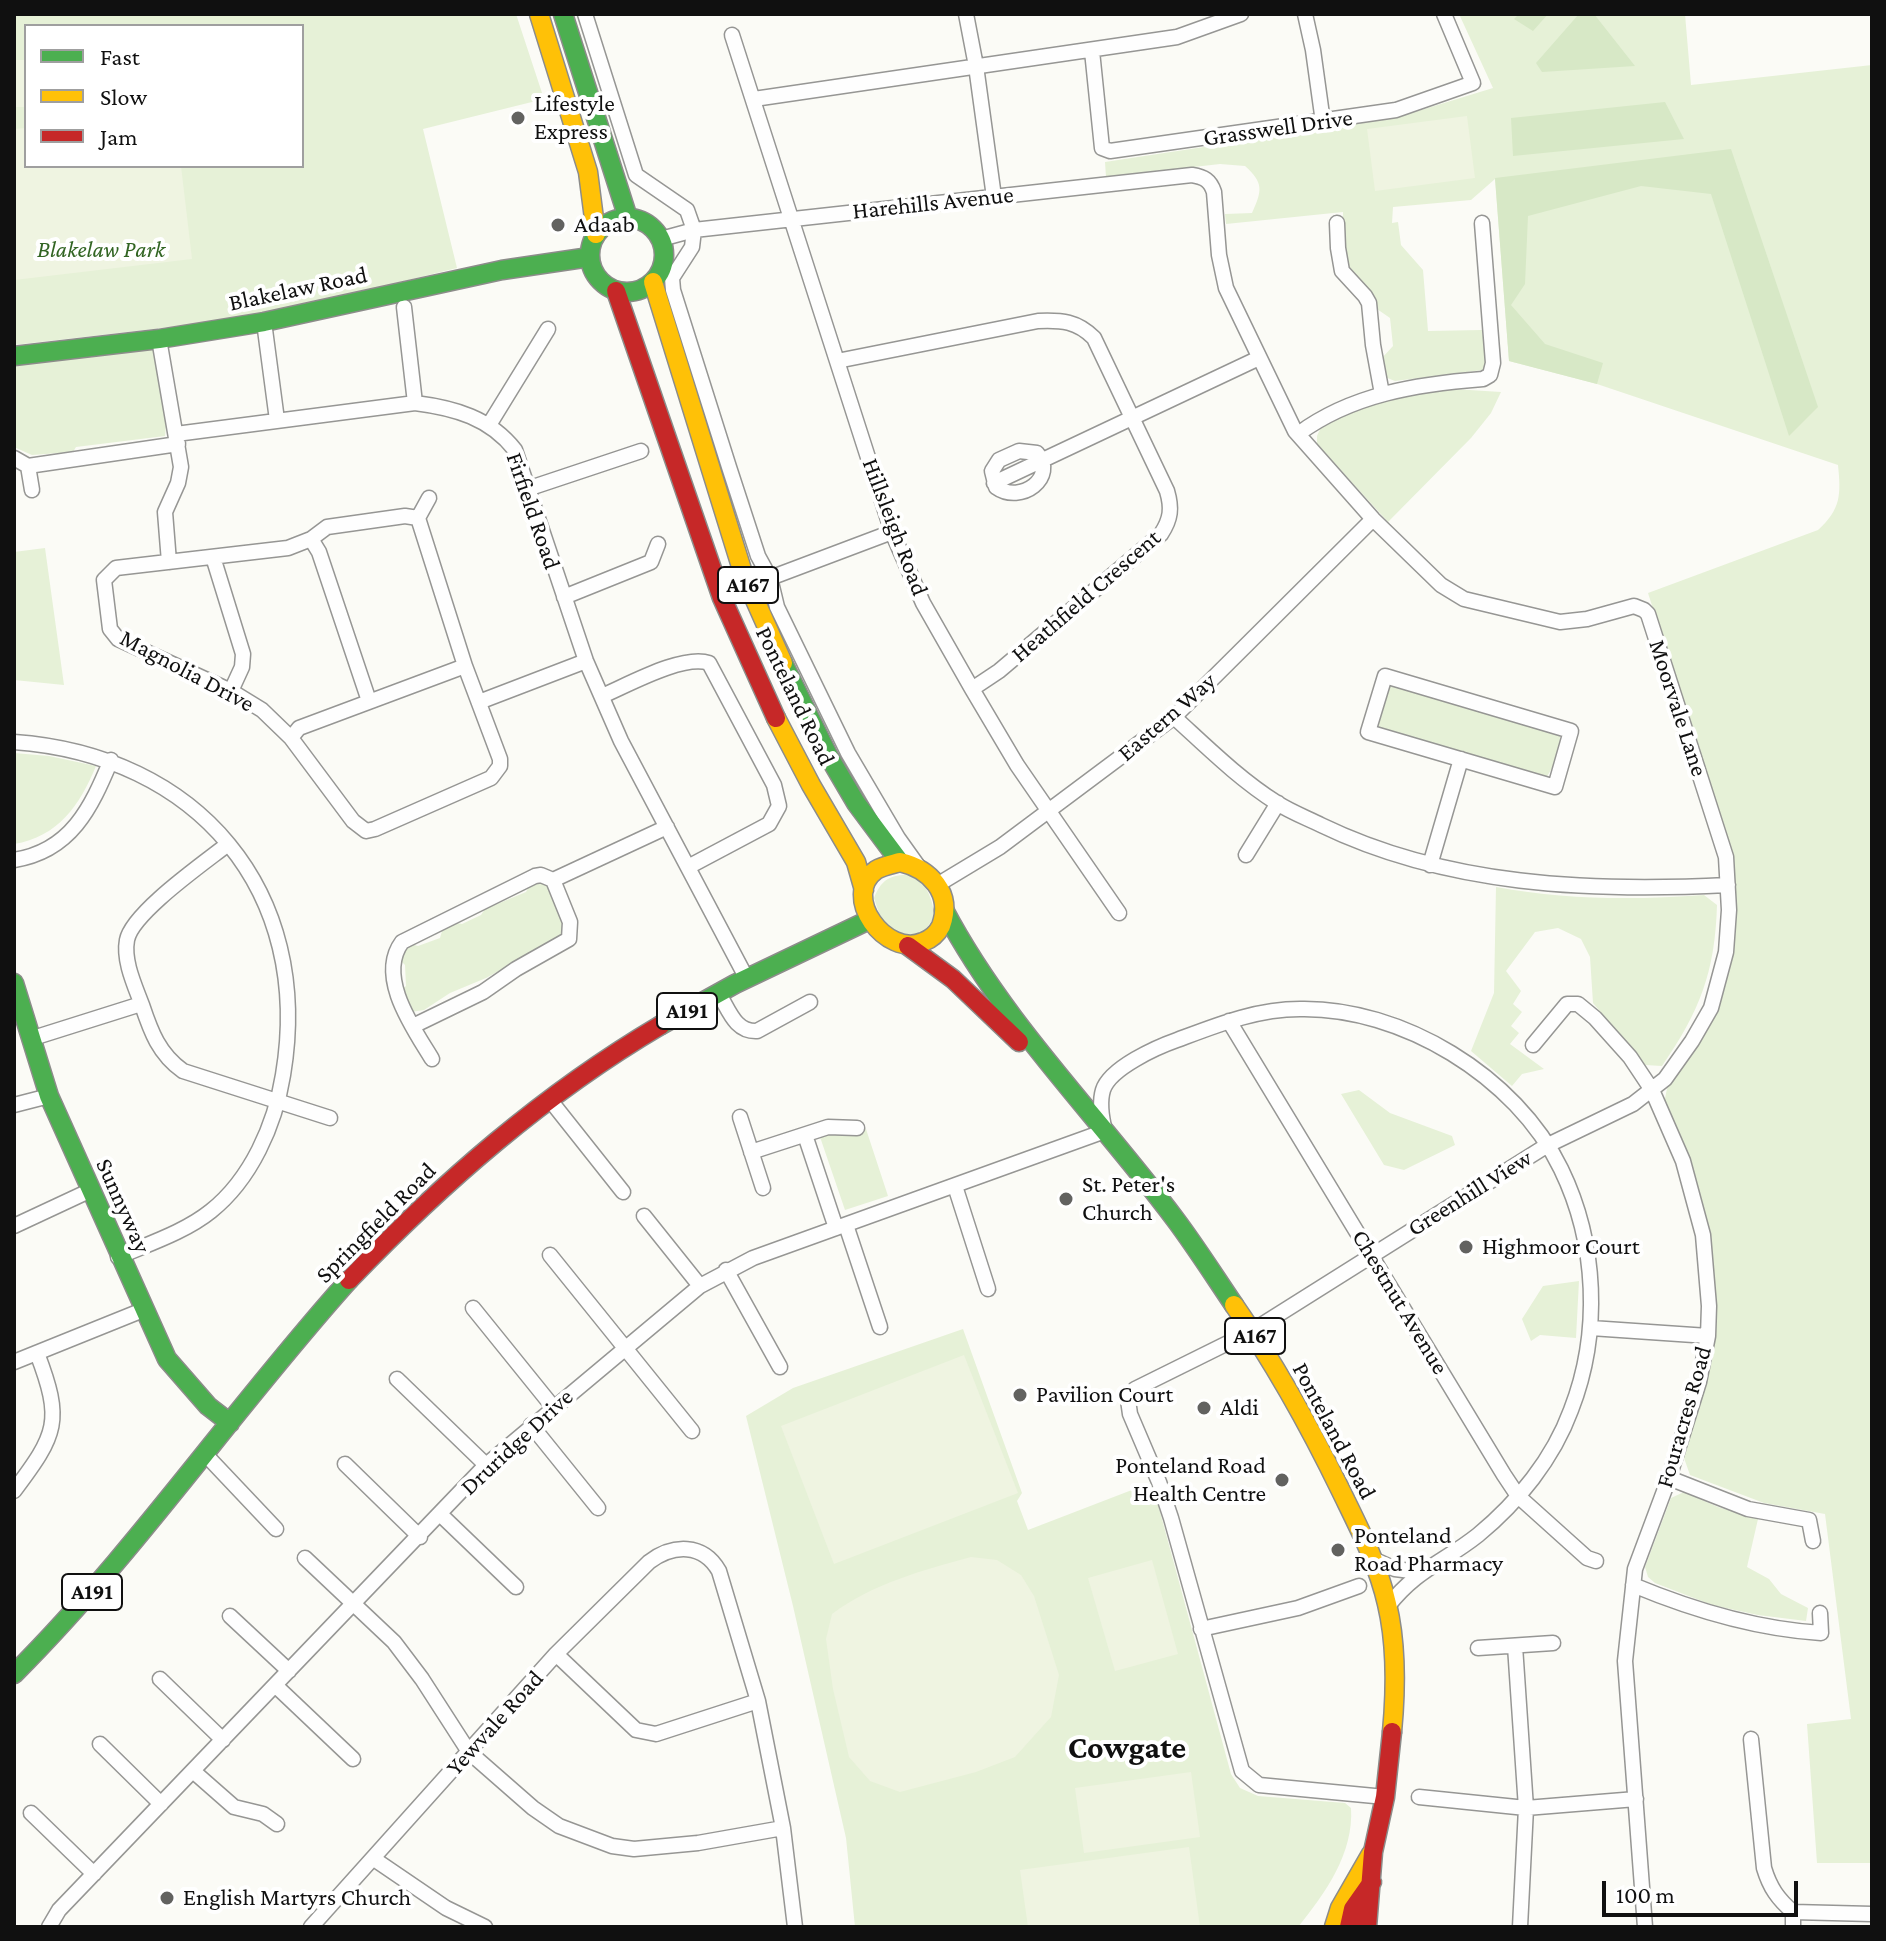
<!DOCTYPE html>
<style>
body{margin:0}
#map{position:relative;width:1886px;height:1941px;overflow:hidden;background:#fbfbf6;font-family:"Crimson Pro",serif}
canvas{display:block}
.frame{position:absolute;inset:0;border:16px solid #101010;pointer-events:none}
.legend{position:absolute;left:24px;top:24px;width:280px;height:144px;box-sizing:border-box;background:#fff;border:2px solid #9f9f9f;margin:0;padding:10px 14px;list-style:none;font-size:24px;color:#101010}
.legend li{display:flex;align-items:center;gap:16px;height:40px}
.legend b{width:40px;border:2px solid #9f9f9f}
.scale{position:absolute;left:1602px;top:1881px;width:196px;height:36px;box-sizing:border-box;border:4px solid #101010;border-top:0;padding-left:10px;font-size:24px;line-height:28px;white-space:nowrap;color:#101010;-webkit-text-stroke:6px #fff;paint-order:stroke}
</style>
<div id="map">
<canvas width="1886" height="1941"></canvas>
<div class="frame"></div>
<ul class="legend">
<li><b style="height:10px;background:#4caf50"></b>Fast</li>
<li><b style="height:10px;background:#ffc107"></b>Slow</li>
<li><b style="height:10px;background:#c62828"></b>Jam</li>
</ul>
<div class="scale">100 m</div>
</div>
<script>
const g = document.querySelector('canvas').getContext('2d');
g.lineJoin = 'round';
function fillPath(path, color) { g.fillStyle = color; g.fill(path, 'evenodd'); }
function strokePath(path, color, width, dash) { g.strokeStyle = color; g.lineWidth = width; g.lineCap = dash ? 'butt' : 'round'; g.setLineDash(dash || []); g.stroke(path); }
function drawText(font, color, halo, rows, align = 'center') {
  g.font = font + ' "Crimson Pro",serif'; g.lineWidth = 8; g.setLineDash([]); g.textBaseline = 'middle'; g.strokeStyle = halo; g.fillStyle = color; for (const [text, x, y, turn = 0] of rows) {
    g.save(); g.translate(x, y); g.rotate((+turn || 0) * Math.PI / 180); g.textAlign = isNaN(turn) ? turn : align; if (halo) g.strokeText(text, 0, 0); g.fillText(text, 0, 0); g.restore();
  }
}
const green = new Path2D(`
 M 14,14 L 516,14 L 544,99 L 423,129 L 457,268 L 258,317 L 14,345 ZM 26,26 L 302,26 L 302,166 L 26,166 Z
 M 1459,14 L 1685,14 L 1691,85 L 1872,65 L 1872,1863 L 1817,1863 L 1807,1724 L 1851,1719 L 1825,1514 L 1764,1503 L 1690,1475 L 1684,1458 L 1705,1385 L 1709,1236 L 1689,1158 L 1664,1103 L 1668,1084 L 1707,1031 L 1727,975 L 1732,948 L 1727,840 L 1648,593 L 1818,530 C 1841,509 1841,495 1838,465 L 1597,384 L 1509,361 L 1495,179 L 1471,200 L 1393,207 L 1392,223 L 1398,222 L 1401,245 L 1423,270 L 1428,331 L 1482,330 L 1487,363 L 1483,370 L 1395,381 L 1385,377 L 1382,358 L 1393,346 L 1390,318 L 1377,309 C 1373,292 1365,292 1354,280 C 1339,263 1343,234 1343,212 L 1226,224 L 1225,214 L 1252,213 C 1262,191 1264,183 1245,166 L 1220,164 L 1106,177 L 1105,162 L 1395,118 L 1493,88 Z
 M 153,346 L 166,426 L 165,436 L 76,447 L 73,452 L 32,455 L 14,447 L 14,364 Z
 M 1438,388 L 1501,392 L 1491,413 L 1471,438 L 1388,522 L 1317,444 L 1317,436 L 1321,427 L 1355,410 L 1396,395 Z
 M 45,548 L 64,685 L 14,680 L 14,552 Z
 M 1392,682 L 1560,731 L 1560,755 L 1546,778 L 1379,729 L 1378,704 Z
 M 14,753 L 49,756 L 96,766 C 80,805 58,837 14,844 Z
 M 910,875 C 928,885 931,896 935,916 L 923,933 L 907,936 L 883,925 L 874,898 C 881,880 890,874 910,875 Z
 M 538,881 L 547,883 L 566,926 L 564,935 L 486,978 L 450,993 L 424,1010 L 411,1012 L 401,990 L 406,986 L 405,965 L 401,961 L 403,949 L 411,944 L 418,946 L 440,938 L 442,931 L 457,923 L 462,924 L 481,915 L 485,909 L 526,892 L 529,886 Z
 M 1496,887 C 1565,900 1635,900 1704,895 L 1717,905 C 1715,972 1700,1011 1662,1066 L 1645,1065 L 1593,1003 L 1590,957 L 1581,939 L 1558,928 L 1535,932 L 1506,971 L 1521,991 L 1513,1004 L 1522,1012 L 1511,1026 L 1519,1033 L 1510,1044 L 1544,1069 L 1522,1074 L 1512,1086 L 1471,1051 L 1494,993 Z
 M 1359,1090 L 1390,1113 L 1452,1136 L 1455,1145 L 1404,1170 L 1384,1165 L 1341,1094 Z
 M 866,1129 L 888,1196 L 845,1210 L 820,1137 L 833,1132 Z
 M 1579,1281 L 1576,1338 L 1540,1335 L 1531,1341 L 1522,1319 L 1543,1286 Z
 M 963,1329 L 1022,1493 L 1017,1501 L 1028,1530 L 1150,1483 L 1156,1497 L 1231,1774 L 1240,1788 L 1258,1796 L 1345,1803 L 1351,1808 C 1354,1853 1325,1894 1298,1927 L 855,1927 L 846,1838 L 793,1606 L 746,1416 L 793,1388 Z
 M 1684,1492 L 1718,1507 L 1758,1519 L 1747,1567 L 1769,1579 L 1781,1594 L 1808,1608 L 1806,1621 L 1758,1615 L 1712,1605 L 1655,1583 L 1648,1577 L 1645,1567 L 1671,1498 Z`);
const forest = new Path2D(`
 M 1519,14 L 1548,14 L 1533,31 L 1514,19 Z
 M 1579,14 L 1594,14 L 1635,66 L 1542,72 L 1536,63 Z
 M 1665,102 L 1684,139 L 1513,156 L 1511,118 Z
 M 1731,149 L 1818,407 L 1789,436 L 1711,194 L 1641,186 L 1528,216 L 1525,284 L 1511,305 L 1545,344 L 1603,363 L 1597,384 L 1509,361 L 1495,178 Z`);
const pitch = new Path2D(`
 M 14,60 L 26,60 L 26,107 L 14,107 Z
 M 1467,116 L 1475,178 L 1375,191 L 1367,129 Z
 M 26,128 L 26,166 L 181,166 L 192,259 L 14,280 L 14,129 Z
 M 964,1355 L 1018,1493 L 834,1564 L 781,1426 Z
 M 971,1557 L 997,1560 L 1021,1575 L 1034,1596 L 1059,1675 L 1051,1717 L 1015,1757 L 976,1772 L 900,1792 L 870,1781 L 849,1757 L 833,1689 L 826,1639 L 832,1614 C 872,1584 923,1570 971,1557 Z
 M 1152,1560 L 1178,1654 L 1115,1671 L 1088,1578 Z
 M 1191,1772 L 1200,1837 L 1084,1853 L 1075,1788 Z
 M 1189,1847 L 1200,1927 L 1028,1927 L 1020,1870 Z`);
const street = new Path2D(`
 M 585,14 L 636,175 L 687,210 L 694,230 L 692,247 L 672,278 L 673,290 L 729,467 L 758,556 L 770,578 L 777,607 L 848,753 L 898,838 L 918,866
 M 966,14 L 976,66 L 994,197
 M 1305,14 L 1313,50 L 1323,122
 M 732,35 L 892,532 L 923,603 L 972,689 L 1017,765 L 1119,913
 M 1092,51 L 1102,148 L 1110,151 L 1396,110 L 1473,83 L 1444,14
 M 754,99 L 1177,37 L 1241,14
 M 1337,223 L 1338,248 L 1342,271 L 1365,296 L 1369,303 L 1373,345 L 1382,394
 M 661,239 L 694,230 L 1192,175 C 1204,177 1210,180 1214,192 L 1219,255 L 1226,288 L 1295,431 L 1373,519 L 1441,585 L 1464,599 L 1560,622 L 1587,619 L 1634,606 L 1644,610 L 1648,614 L 1726,857 L 1729,910 L 1726,952 L 1711,1008 L 1692,1041 L 1665,1079 L 1633,1104 L 1546,1146 L 1252,1331 L 1135,1389 L 1128,1400 L 1130,1414 L 1159,1482 L 1171,1518 L 1242,1771 L 1259,1785 L 1385,1797
 M 404,307 L 415,403
 M 264,322 L 277,420
 M 159,339 L 181,467 L 178,483 L 165,512 L 169,562
 M 837,361 L 1038,321 C 1062,320 1077,321 1094,338 L 1167,491 C 1172,508 1171,519 1161,534 L 999,671 L 972,689
 M 489,425 L 548,329
 M 176,434 L 415,403 C 455,408 490,418 515,450 L 586,661 L 621,741 L 747,979
 M 1298,434 C 1352,394 1418,384 1483,379 L 1490,375 L 1493,363 L 1482,223
 M 1019,451 L 1037,453 C 1058,477 1021,505 996,487 L 992,471 L 999,460 Z
 M 14,458 L 28,466 L 32,490
 M 28,466 L 178,444
 M 994,483 L 1259,358
 M 527,489 L 641,451
 M 418,518 L 465,666 L 500,759 L 500,766 L 491,778 L 375,829 L 366,831 L 353,821 L 291,738 L 262,710 L 231,691 L 118,639 L 110,629 L 104,580 L 116,568 L 288,548 L 311,539 L 327,527 L 405,516 L 418,518 L 429,498
 M 311,539 L 319,552 L 369,701
 M 213,557 L 243,654 L 242,667 L 231,691
 M 770,578 L 892,532
 M 564,597 L 651,562 L 658,544
 M 1385,676 L 1571,731 L 1555,787 L 1368,732 Z
 M 602,696 C 628,685 683,654 709,663 L 774,785 L 779,806 L 769,824 L 688,867
 M 479,702 L 586,661
 M 1174,717 C 1207,747 1239,779 1277,803 C 1291,812 1307,818 1321,825 C 1447,886 1590,892 1728,885
 M 291,738 L 299,728 L 465,666
 M 14,742 C 197,755 314,891 283,1075 C 275,1125 251,1179 211,1211 C 185,1232 148,1244 118,1257
 M 228,844 C 204,863 132,913 127,940 C 123,961 135,986 142,1005 C 151,1032 159,1054 183,1071 L 330,1118
 M 1246,855 L 1278,803
 M 14,860 C 71,851 91,808 111,760
 M 1430,865 L 1461,759
 M 553,880 L 667,827
 M 937,885 L 1000,847 L 1174,717 L 1373,519
 M 719,994 C 729,1010 735,1032 757,1031 L 810,1002
 M 1229,1021 L 1504,1475 L 1518,1496 L 1587,1558 L 1596,1561
 M 413,1026 L 483,992 L 516,969 L 569,939 L 570,922 L 553,880 L 541,875 L 535,876 L 402,942 C 376,977 414,1029 432,1059
 M 30,1039 L 141,1004
 M 1533,1045 L 1567,1004 L 1578,1004 L 1595,1018 L 1630,1057 L 1652,1090 L 1683,1161 L 1703,1235 L 1709,1306 L 1708,1336 L 1699,1382 L 1669,1478 L 1635,1569 L 1625,1661 L 1645,1927
 M 550,1100 L 623,1192
 M 14,1105 L 49,1096
 M 740,1117 L 763,1188
 M 805,1135 L 836,1228
 M 751,1152 L 828,1127 L 857,1128
 M 955,1186 L 988,1289
 M 644,1216 L 700,1286
 M 846,1225 L 880,1327
 M 14,1226 L 89,1191
 M 550,1255 L 692,1431
 M 726,1270 L 780,1367
 M 473,1308 L 553,1407
 M 1591,1328 L 1708,1336
 M 14,1362 L 143,1310
 M 397,1379 L 486,1465
 M 531,1425 L 598,1508
 M 205,1454 L 276,1529
 M 345,1464 L 420,1537
 M 1669,1478 L 1748,1509 L 1809,1520 L 1813,1541
 M 14,1491 C 57,1434 63,1421 37,1353
 M 441,1515 L 516,1587
 M 305,1558 L 394,1642 L 422,1679 L 469,1752 L 533,1808 L 559,1826 L 612,1846 L 634,1849 L 698,1843 L 783,1828
 M 1375,1560 L 1395,1569 L 1419,1572
 M 1633,1585 C 1693,1610 1756,1629 1821,1633 L 1820,1613
 M 230,1616 L 289,1671
 M 1201,1629 L 1298,1608 L 1359,1586
 M 1515,1646 L 1526,1808 L 1520,1927
 M 1478,1648 L 1553,1643
 M 556,1654 L 636,1730 L 656,1734 L 758,1701
 M 160,1679 L 223,1740
 M 276,1686 L 353,1759
 M 1751,1739 L 1764,1868 C 1770,1888 1778,1899 1793,1912 L 1793,1927
 M 100,1744 L 161,1804
 M 193,1771 L 234,1807 L 263,1814 L 277,1824
 M 1419,1797 L 1526,1808 L 1636,1799
 M 31,1813 L 94,1874
 M 374,1859 L 446,1908 L 485,1927
 M 1793,1912 L 1872,1914
 M 49,1927 L 59,1910 L 486,1465 L 700,1286 L 753,1258 L 1105,1131 C 1102,1119 1099,1103 1103,1090 C 1110,1068 1157,1047 1177,1040 C 1217,1025 1256,1009 1300,1009 C 1401,1007 1516,1076 1561,1169 C 1597,1243 1601,1333 1571,1410 C 1553,1459 1518,1502 1478,1535 C 1444,1562 1417,1569 1388,1606
 M 311,1927 L 556,1654 L 649,1562 C 673,1544 703,1543 719,1571 L 758,1701 L 783,1828 L 795,1927`);
const fast = new Path2D(`
 M 563,14 L 628,218
 M590 255a37 37 0 1 1 74 0a37 37 0 1 1-74 0Z
 M 14,356 L 159,339 L 264,322 L 502,270 L 590,257
 M 783,663 L 829,757 L 856,803 L 900,862
 M 944,910 C 1004,1024 1099,1117 1175,1219 C 1196,1247 1215,1277 1234,1305
 M 14,983 L 49,1096 L 167,1359 L 208,1406 L 230,1423
 M 661,1025 L 735,984 L 869,920
 M 14,1674 C 136,1552 234,1408 349,1280`);
const slow = new Path2D(`
 M 539,14 L 588,172 L 596,234
 M 653,282 L 743,573 L 783,663
 M 776,718 L 811,785 L 856,862 L 864,890
 M 900,862 C 930,869 953,893 941,926 C 937,934 931,939 923,942 C 886,958 840,896 876,870 C 882,866 893,864 900,862 Z
 M 1234,1305 C 1275,1364 1310,1427 1341,1491 C 1359,1528 1378,1564 1387,1604 C 1397,1646 1396,1690 1392,1732
 M 1334,1927 L 1340,1908 L 1371,1854`);
const jam = new Path2D(`
 M 616,291 L 722,598 L 776,718
 M 908,946 L 953,979 L 1019,1042
 M 349,1280 C 443,1182 544,1094 661,1025
 M 1349,1927 L 1353,1909 L 1372,1882
 M 1367,1927 L 1373,1852 L 1385,1797 L 1392,1732`);
const markers = [
 [518,118,8,"#626260"],
 [558,225,8,"#626260"],
 [1066,1199,8,"#626260"],
 [1466,1247,8,"#626260"],
 [1020,1395,8,"#626260"],
 [1204,1408,8,"#626260"],
 [1282,1480,8,"#626260"],
 [1338,1550,8,"#626260"],
 [167,1898,8,"#626260"]
];
const shields = [
 [748,585,60],
 [687,1011,60],
 [1255,1336,60],
 [92,1592,60]
];
const shieldNames = [
 ["A167",748,585],
 ["A191",687,1011],
 ["A167",1255,1336],
 ["A191",92,1592]
];
const poiNames = [
 ["Lifestyle",534,104],
 ["Express",534,132],
 ["Adaab",574,225],
 ["St. Peter's",1082,1185],
 ["Church",1082,1213],
 ["Highmoor Court",1482,1247],
 ["Pavilion Court",1036,1395],
 ["Aldi",1220,1408],
 ["Ponteland Road",1266,1466,"right"],
 ["Health Centre",1266,1494,"right"],
 ["Ponteland",1354,1536],
 ["Road Pharmacy",1354,1564],
 ["English Martyrs Church",183,1898]
];
const streetNames = [
 ["Grasswell Drive",1278,128,-8],
 ["Harehills Avenue",933,203,-6],
 ["Blakelaw Road",298,289,-12],
 ["Firfield Road",533,511,71],
 ["Hillsleigh Road",895,527,69],
 ["Heathfield Crescent",1086,596,-41],
 ["Magnolia Drive",187,671,28],
 ["Ponteland Road",795,696,64],
 ["Moorvale Lane",1678,708,72],
 ["Eastern Way",1167,717,-41],
 ["Greenhill View",1470,1193,-32],
 ["Sunnyway",123,1206,66],
 ["Springfield Road",376,1223,-45],
 ["Chestnut Avenue",1400,1302,59],
 ["Fouracres Road",1684,1417,-74],
 ["Ponteland Road",1334,1431,62],
 ["Druridge Drive",517,1442,-43],
 ["Yewvale Road",495,1723,-48]
];
const parkNames = [
 ["Blakelaw Park",101,250]
];
const districtNames = [
 ["Cowgate",1127,1748]
];
fillPath(green, '#e6f1d7');
fillPath(forest, '#d7e8c6');
fillPath(pitch, '#eff4e1');
strokePath(street, '#969694', 17);
strokePath(fast, '#8c8c8a', 21);
strokePath(slow, '#8c8c8a', 21);
strokePath(jam, '#8c8c8a', 21);
strokePath(street, '#fefefe', 14);
strokePath(fast, '#4caf50', 18);
strokePath(slow, '#ffc107', 18);
strokePath(jam, '#c62828', 18);
for (const [x, y, r, color] of markers) { const dot = new Path2D(); dot.arc(x, y, r, 0, 2 * Math.PI); g.fillStyle = color; g.fill(dot); strokePath(dot, '#fff', 3); }
for (const [x, y, w] of shields) { const box = new Path2D(); box.roundRect(x - w / 2, y - 18, w, 36, 6); g.fillStyle = '#fff'; g.fill(box); strokePath(box, '#101010', 2); }
drawText('bold 22px', '#101010', null, shieldNames);
drawText('24px', '#101010', '#fff', poiNames, 'left');
drawText('24px', '#101010', '#fff', streetNames);
drawText('italic 24px', '#326523', '#fff', parkNames);
drawText('bold 32px', '#101010', '#fff', districtNames);
</script>
